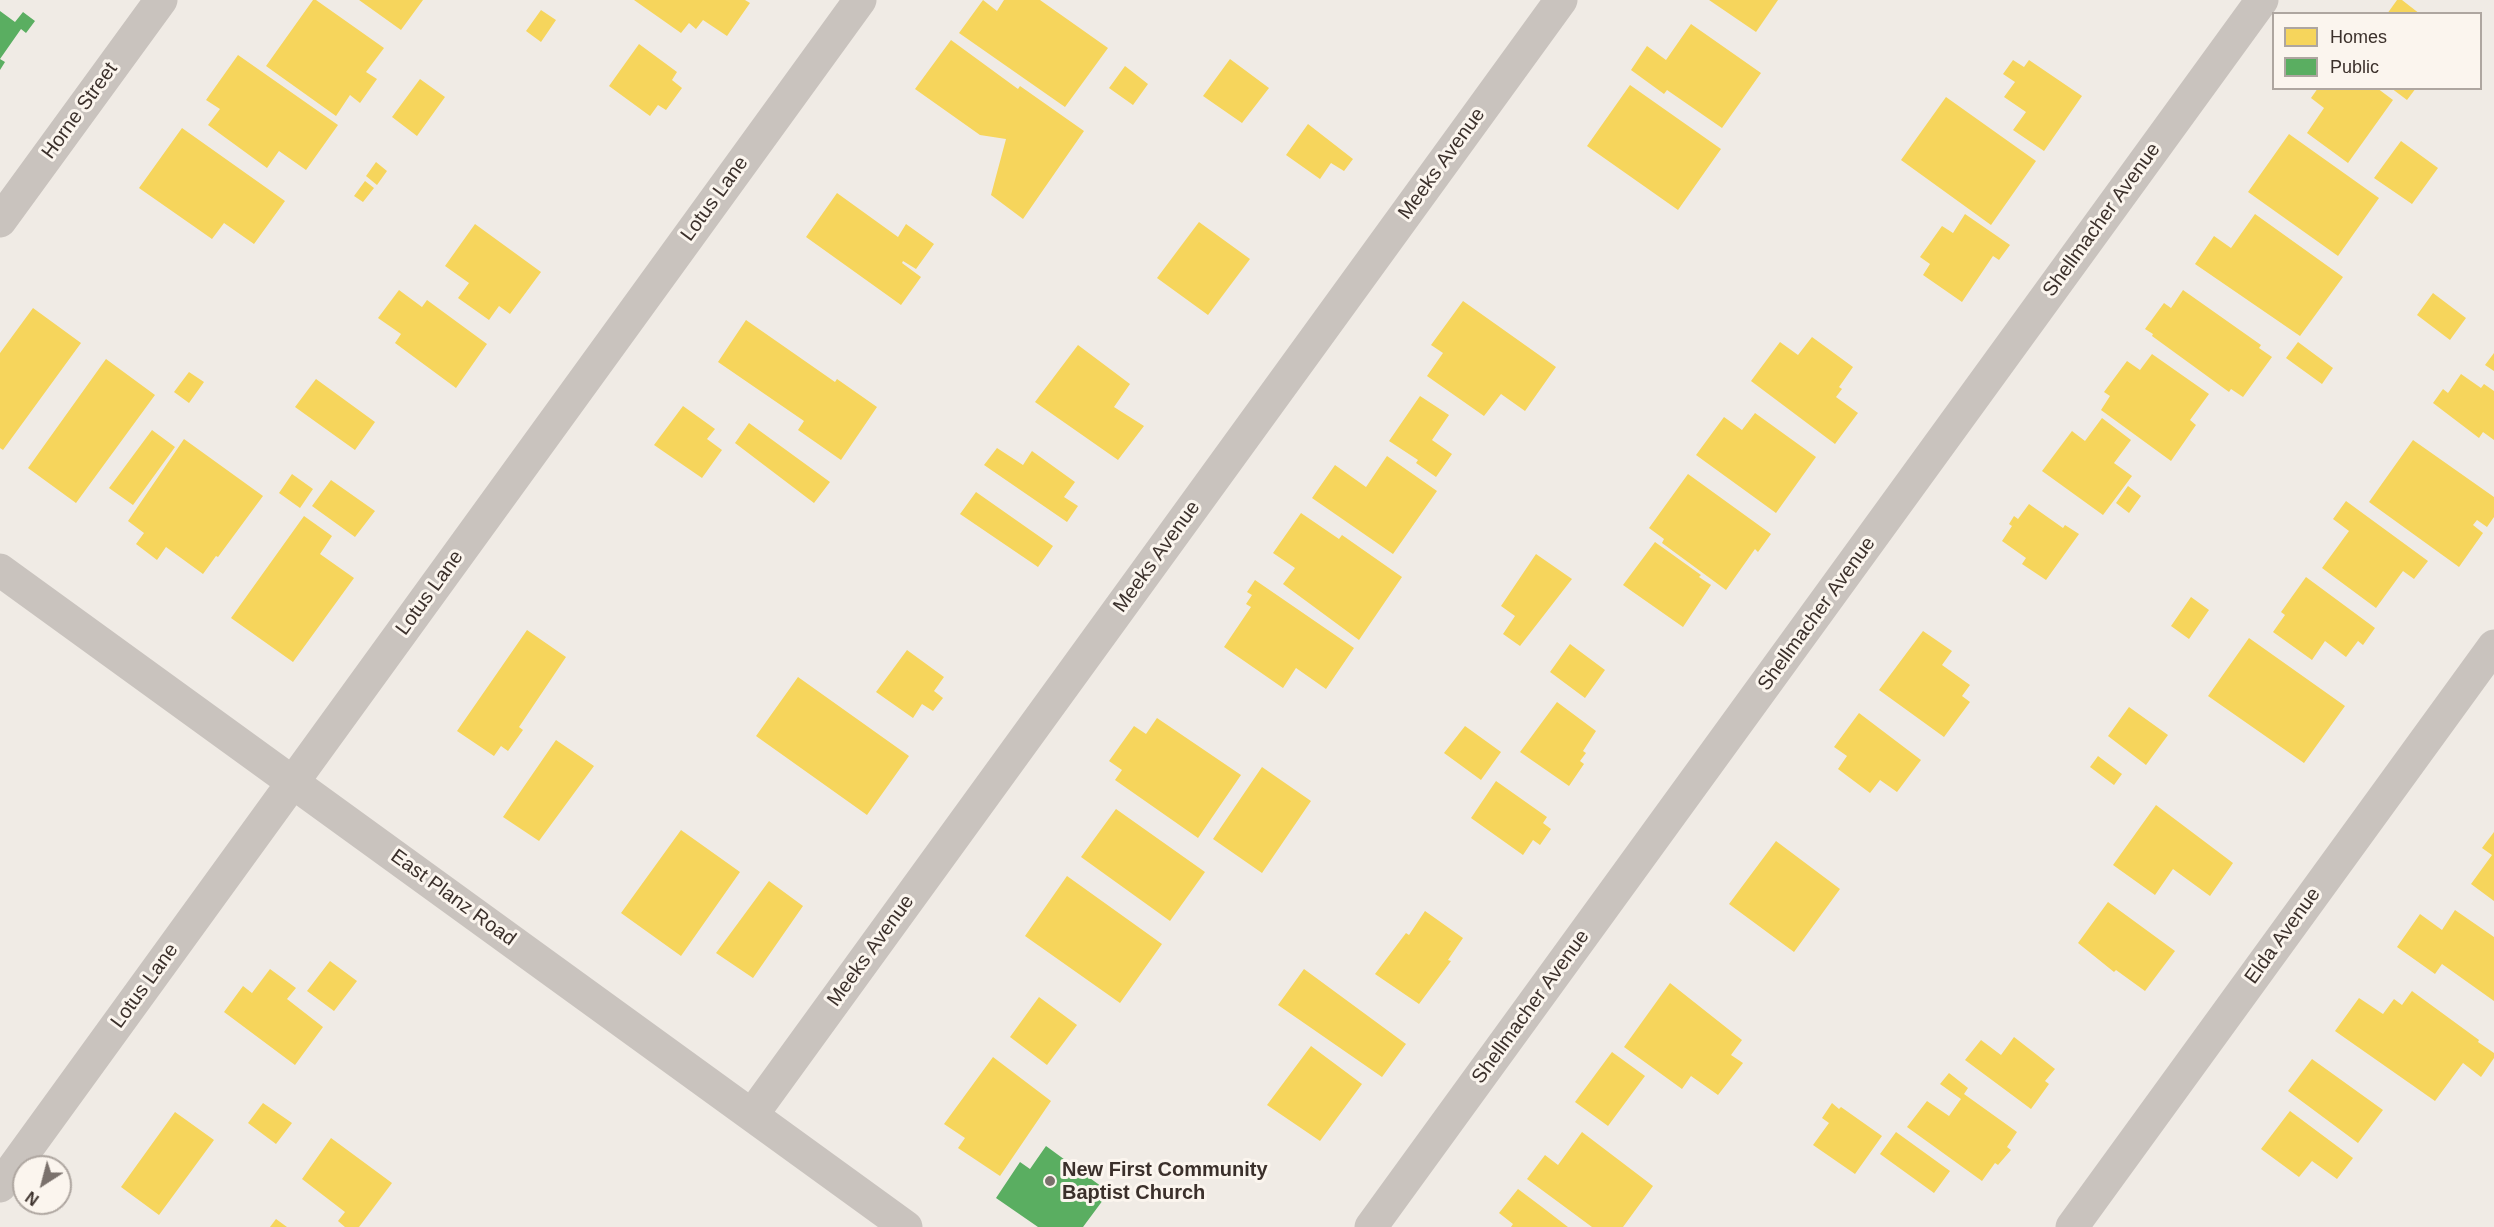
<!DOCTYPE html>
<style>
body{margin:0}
#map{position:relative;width:2494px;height:1227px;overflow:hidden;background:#f0ebe5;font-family:Helvetica,sans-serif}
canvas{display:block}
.legend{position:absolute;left:2272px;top:12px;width:210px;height:78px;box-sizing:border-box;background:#fbf5ee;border:2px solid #aea6a0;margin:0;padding:8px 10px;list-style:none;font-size:18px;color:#3b302b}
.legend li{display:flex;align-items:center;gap:12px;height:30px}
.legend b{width:30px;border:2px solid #aea6a0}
.north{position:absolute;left:12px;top:1155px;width:60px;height:60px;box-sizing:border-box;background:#fbf5ee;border:2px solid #aea6a0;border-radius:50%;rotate:216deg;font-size:16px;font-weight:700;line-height:24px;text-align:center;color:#3b302b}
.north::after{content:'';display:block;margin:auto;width:21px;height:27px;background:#7a716c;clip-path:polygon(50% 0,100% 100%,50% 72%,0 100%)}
</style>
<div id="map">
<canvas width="2494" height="1227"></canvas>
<ul class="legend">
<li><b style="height:16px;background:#f6d55c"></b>Homes</li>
<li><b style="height:16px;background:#5aae61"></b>Public</li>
</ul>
<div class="north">N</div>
</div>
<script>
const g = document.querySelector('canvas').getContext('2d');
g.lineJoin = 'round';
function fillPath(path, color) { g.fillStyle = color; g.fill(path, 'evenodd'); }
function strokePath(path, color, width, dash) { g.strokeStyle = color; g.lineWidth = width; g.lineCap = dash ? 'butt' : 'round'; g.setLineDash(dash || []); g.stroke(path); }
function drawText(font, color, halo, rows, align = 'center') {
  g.font = font + ' Helvetica,sans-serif'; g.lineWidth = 6; g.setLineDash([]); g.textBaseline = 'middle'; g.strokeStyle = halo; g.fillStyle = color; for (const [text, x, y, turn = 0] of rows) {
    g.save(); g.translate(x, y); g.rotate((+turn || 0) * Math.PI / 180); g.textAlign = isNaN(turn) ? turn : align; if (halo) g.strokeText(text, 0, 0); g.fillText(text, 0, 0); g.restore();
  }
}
const homes = new Path2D(`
 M 313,0 L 316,0 L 384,48 L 366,72 L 377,79 L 360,103 L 350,95 L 336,116 L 266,66 Z
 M 359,0 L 423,0 L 401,30 Z
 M 634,0 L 745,0 L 750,3 L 727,36 L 703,20 L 696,29 L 689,23 L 681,33 Z
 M 983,0 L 997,11 L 1004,0 L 1040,0 L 1108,48 L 1065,107 L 959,33 Z
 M 1709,0 L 1778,0 L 1756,32 Z
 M 2397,0 L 2402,0 L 2420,14 L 2387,14 Z
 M 541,10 L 556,20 L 541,42 L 526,31 Z
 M 1691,24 L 1761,73 L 1722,128 L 1667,90 L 1664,94 L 1631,70 L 1647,46 L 1666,60 Z
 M 951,40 L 1018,89 L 1020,86 L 1084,131 L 1023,219 L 991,195 L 1006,139 L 980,135 L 915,89 Z
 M 639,44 L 677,72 L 672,80 L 682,88 L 666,110 L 658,105 L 650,116 L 609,86 Z
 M 238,55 L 338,125 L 306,170 L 279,151 L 267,168 L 208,125 L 220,109 L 206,100 Z
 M 1230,59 L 1269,88 L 1242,123 L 1203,96 Z
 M 2013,60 L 2024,67 L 2029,60 L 2082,96 L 2044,151 L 2013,130 L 2026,112 L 2004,97 L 2015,82 L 2003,74 Z
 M 1125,66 L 1148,84 L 1133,105 L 1109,88 Z
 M 420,79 L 445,97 L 417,136 L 392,117 Z
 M 1630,85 L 1721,149 L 1678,210 L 1587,146 Z
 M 2318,88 L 2377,88 L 2393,100 L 2348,163 L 2307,133 L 2324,108 L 2311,98 Z
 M 2391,88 L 2416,88 L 2407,100 Z
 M 1946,97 L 2036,161 L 1991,225 L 1901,160 Z
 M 1308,124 L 1353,159 L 1344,171 L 1331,163 L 1320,179 L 1286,155 Z
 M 182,128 L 285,201 L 254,244 L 224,223 L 212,239 L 139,188 Z
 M 2289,134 L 2379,198 L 2338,256 L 2248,192 Z
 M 2401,141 L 2438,168 L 2412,204 L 2374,178 Z
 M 376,162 L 387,171 L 377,185 L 366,176 Z
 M 365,181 L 374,188 L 363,202 L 354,196 Z
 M 837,193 L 898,237 L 906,224 L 934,244 L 916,269 L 903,261 L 902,263 L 921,277 L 901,305 L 806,237 Z
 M 1965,214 L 2010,245 L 1999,260 L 1993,256 L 1962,302 L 1923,275 L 1930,264 L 1920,257 L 1942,226 L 1953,233 Z
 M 2255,214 L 2343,277 L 2300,336 L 2195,264 L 2214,236 L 2231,248 Z
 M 1199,222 L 1250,259 L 1208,315 L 1157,278 Z
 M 475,224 L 541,272 L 510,314 L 499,306 L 489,320 L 458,298 L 469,283 L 445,266 Z
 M 399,290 L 422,307 L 427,300 L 487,344 L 456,388 L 395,343 L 401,334 L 378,318 Z
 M 2183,290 L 2261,345 L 2259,348 L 2272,357 L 2243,397 L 2231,389 L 2229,392 L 2152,336 L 2153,334 L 2145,329 L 2164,303 L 2171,308 Z
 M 2433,293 L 2466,318 L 2450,340 L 2417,315 Z
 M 1463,301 L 1556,367 L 1525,411 L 1501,394 L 1484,416 L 1427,376 L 1443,353 L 1431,345 Z
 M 33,308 L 81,343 L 3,450 L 0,448 L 0,353 Z
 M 746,320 L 835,382 L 837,379 L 877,407 L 841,460 L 798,430 L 804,421 L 718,362 Z
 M 1812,337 L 1853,367 L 1839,387 L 1842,389 L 1836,397 L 1858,413 L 1835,444 L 1751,381 L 1780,342 L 1798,355 Z
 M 2298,342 L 2333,368 L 2322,384 L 2286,358 Z
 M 1078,345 L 1130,384 L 1114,407 L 1144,426 L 1118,460 L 1035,402 Z
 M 2494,353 L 2494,371 L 2485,365 Z
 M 2152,354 L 2209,394 L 2190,420 L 2196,425 L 2171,461 L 2101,410 L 2110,396 L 2104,392 L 2127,361 L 2140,370 Z
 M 106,359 L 155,395 L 76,503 L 28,468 Z
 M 189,372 L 204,382 L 189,403 L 174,392 Z
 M 2461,374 L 2481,388 L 2484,384 L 2494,391 L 2494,440 L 2483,432 L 2479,438 L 2433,403 L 2443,389 L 2448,393 Z
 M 316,379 L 375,422 L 355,450 L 295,407 Z
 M 1420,396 L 1449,415 L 1432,440 L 1452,454 L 1436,477 L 1416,463 L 1418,460 L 1389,441 Z
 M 683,406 L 715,429 L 707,439 L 722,450 L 702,478 L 654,445 Z
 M 1755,413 L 1816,457 L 1776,513 L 1696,455 L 1724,417 L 1742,430 Z
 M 2102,418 L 2131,440 L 2114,463 L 2132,476 L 2103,515 L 2042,471 L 2072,431 L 2085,441 Z
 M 749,423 L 830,482 L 814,503 L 735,443 Z
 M 152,430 L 175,447 L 133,505 L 109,488 Z
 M 184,439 L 263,496 L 218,557 L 216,556 L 203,574 L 166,547 L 157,560 L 136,544 L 144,533 L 128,521 Z
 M 2413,440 L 2494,497 L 2494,517 L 2487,527 L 2477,520 L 2473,525 L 2483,533 L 2459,567 L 2369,502 Z
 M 997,448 L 1023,465 L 1032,451 L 1075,482 L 1064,497 L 1078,506 L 1067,522 L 984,465 Z
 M 1387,456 L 1437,491 L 1393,554 L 1312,498 L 1335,465 L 1366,487 Z
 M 292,474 L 313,489 L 300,508 L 279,493 Z
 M 1688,474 L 1771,534 L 1758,552 L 1755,549 L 1726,590 L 1662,543 L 1664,539 L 1649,528 Z
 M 331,480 L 375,511 L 355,537 L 312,506 Z
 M 2128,486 L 2141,496 L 2129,513 L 2116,503 Z
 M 976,492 L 1053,546 L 1038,567 L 960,514 Z
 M 2346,501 L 2428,561 L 2414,579 L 2403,571 L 2376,608 L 2322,568 L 2349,531 L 2333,519 Z
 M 2029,504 L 2063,528 L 2065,525 L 2079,534 L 2046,580 L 2022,564 L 2026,558 L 2002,541 L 2012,526 L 2009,524 L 2014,516 L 2018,519 Z
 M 1301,513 L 1339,539 L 1342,535 L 1402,577 L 1359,640 L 1283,584 L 1295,568 L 1273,553 Z
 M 304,516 L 332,536 L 320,554 L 354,578 L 293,662 L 231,618 Z
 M 1655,542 L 1701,575 L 1699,577 L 1711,585 L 1683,627 L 1623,585 Z
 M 1536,554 L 1572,579 L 1520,646 L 1503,634 L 1515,616 L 1501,606 Z
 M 2306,577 L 2375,628 L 2363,645 L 2358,641 L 2346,657 L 2325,641 L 2312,660 L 2273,632 L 2285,615 L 2281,612 Z
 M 1255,580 L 1354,648 L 1326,689 L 1296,668 L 1283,688 L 1224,647 L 1251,607 L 1246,604 L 1252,595 L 1247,592 Z
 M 2191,597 L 2209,610 L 2189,639 L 2171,626 Z
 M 527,630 L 566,657 L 519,727 L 523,730 L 508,751 L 501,746 L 494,756 L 457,731 Z
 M 1923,631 L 1952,651 L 1942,665 L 1970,685 L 1962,696 L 1970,702 L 1944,737 L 1879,690 Z
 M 2249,638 L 2345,706 L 2304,763 L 2208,696 Z
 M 1570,644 L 1605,670 L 1585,698 L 1550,672 Z
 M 907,650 L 944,677 L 934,691 L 943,698 L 933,711 L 922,704 L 913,718 L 876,692 Z
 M 798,677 L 909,756 L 867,815 L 756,736 Z
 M 1557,702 L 1596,731 L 1583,751 L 1586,753 L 1580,761 L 1584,764 L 1569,786 L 1520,752 Z
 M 2129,707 L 2168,735 L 2146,765 L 2108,736 Z
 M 1859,713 L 1921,760 L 1897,792 L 1880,780 L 1870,793 L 1838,769 L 1847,756 L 1834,747 Z
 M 1157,718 L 1241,775 L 1198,838 L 1115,780 L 1122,770 L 1109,761 L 1134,726 L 1146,734 Z
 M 1465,726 L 1501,752 L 1481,780 L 1444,753 Z
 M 556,740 L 594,766 L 539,841 L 503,817 Z
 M 2098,756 L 2122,774 L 2114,785 L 2090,767 Z
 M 1262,767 L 1311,801 L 1262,873 L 1213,839 Z
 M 1496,781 L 1547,817 L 1543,823 L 1551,829 L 1540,845 L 1533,840 L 1523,855 L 1471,818 Z
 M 2156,805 L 2233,863 L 2210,896 L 2173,869 L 2155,895 L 2113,865 Z
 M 1116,809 L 1205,872 L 1170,921 L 1081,857 Z
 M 681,830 L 740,872 L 681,956 L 621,913 Z
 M 2494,832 L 2494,901 L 2471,884 L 2492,855 L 2482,848 Z
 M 1776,841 L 1840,889 L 1794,952 L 1729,904 Z
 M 1067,876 L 1162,944 L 1120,1003 L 1025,936 Z
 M 769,881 L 803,906 L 753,978 L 716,953 Z
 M 2108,902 L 2175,951 L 2145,991 L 2116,970 L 2114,972 L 2078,943 Z
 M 2455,910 L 2494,937 L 2494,1001 L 2442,964 L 2435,974 L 2397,947 L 2420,914 L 2442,930 Z
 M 1425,911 L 1463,938 L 1448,960 L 1451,961 L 1419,1004 L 1375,974 L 1406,933 L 1409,935 Z
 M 330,961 L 357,981 L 334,1011 L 307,991 Z
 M 270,969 L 296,988 L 287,999 L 323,1027 L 295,1065 L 224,1012 L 243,986 L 252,993 Z
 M 1304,969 L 1406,1044 L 1382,1077 L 1278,1005 Z
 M 1670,983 L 1742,1040 L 1731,1055 L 1743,1063 L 1718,1095 L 1691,1076 L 1682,1089 L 1624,1047 Z
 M 2412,991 L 2479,1040 L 2478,1042 L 2494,1053 L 2494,1058 L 2481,1077 L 2463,1063 L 2435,1101 L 2335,1031 L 2359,998 L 2383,1014 L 2394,999 L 2402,1005 Z
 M 1039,997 L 1077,1025 L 1047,1065 L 1010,1037 Z
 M 2014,1037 L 2055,1069 L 2045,1081 L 2049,1084 L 2031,1109 L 1965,1060 L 1981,1040 L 2001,1055 Z
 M 1311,1046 L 1362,1084 L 1320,1141 L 1267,1105 Z
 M 1612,1052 L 1645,1076 L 1608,1126 L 1575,1102 Z
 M 993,1057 L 1051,1101 L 1000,1176 L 958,1148 L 965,1138 L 944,1124 Z
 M 2312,1059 L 2383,1110 L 2358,1143 L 2288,1091 Z
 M 1949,1073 L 1968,1088 L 1964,1094 L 2017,1132 L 2007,1147 L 2011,1150 L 1998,1165 L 1995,1163 L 1982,1181 L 1907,1127 L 1927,1101 L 1949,1116 L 1961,1099 L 1940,1084 Z
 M 263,1103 L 292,1123 L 276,1144 L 248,1123 Z
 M 1832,1103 L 1839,1109 L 1841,1107 L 1882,1136 L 1855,1174 L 1813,1145 L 1829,1123 L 1822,1118 Z
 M 2290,1111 L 2353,1158 L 2337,1179 L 2312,1161 L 2299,1177 L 2261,1149 Z
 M 175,1112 L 214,1140 L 159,1215 L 121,1187 Z
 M 1582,1132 L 1653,1186 L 1623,1227 L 1592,1227 L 1527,1179 L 1545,1155 L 1558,1165 Z
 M 1896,1132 L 1950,1171 L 1934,1193 L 1880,1154 Z
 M 331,1138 L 392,1183 L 359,1227 L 345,1227 L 338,1221 L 345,1212 L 302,1179 Z
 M 1518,1189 L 1542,1207 L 1568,1227 L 1511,1227 L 1513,1224 L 1499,1213 Z
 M 276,1219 L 287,1227 L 270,1227 Z`);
const public = new Path2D(`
 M 0,11 L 15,22 L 23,12 L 35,21 L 26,33 L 21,29 L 0,59 L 5,62 L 0,70 Z
 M 1046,1146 L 1109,1192 L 1083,1227 L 1038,1227 L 996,1198 L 1020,1162 L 1030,1169 Z`);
const minor = new Path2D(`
 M 0,221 L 161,0
 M 0,570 L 906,1227
 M 752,1115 L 1561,0
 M 0,1186 L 860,0
 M 1371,1227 L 2262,0
 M 2072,1227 L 2494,646`);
const markers = [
 [1050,1181,6,"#7a716c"]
];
const streetNames = [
 ["Horne Street",80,111,-54],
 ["Meeks Avenue",1442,164,-54],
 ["Lotus Lane",715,199,-54],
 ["Shellmacher Avenue",2102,220,-54],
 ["Meeks Avenue",1157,557,-54],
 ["Lotus Lane",430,593,-54],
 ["Shellmacher Avenue",1817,614,-54],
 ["East Planz Road",453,898,36],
 ["Elda Avenue",2283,936,-54],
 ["Meeks Avenue",871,951,-54],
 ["Lotus Lane",145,986,-54],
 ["Shellmacher Avenue",1531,1007,-54]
];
const poiNames = [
 ["New First Community",1062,1170],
 ["Baptist Church",1062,1193]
];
fillPath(homes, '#f6d55c');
fillPath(public, '#5aae61');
strokePath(minor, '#c9c3be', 33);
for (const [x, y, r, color] of markers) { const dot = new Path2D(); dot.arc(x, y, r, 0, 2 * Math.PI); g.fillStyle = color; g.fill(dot); strokePath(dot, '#fbf5ee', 2); }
drawText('20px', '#3b302b', '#fbf5ee', streetNames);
drawText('bold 20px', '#3b302b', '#fbf5ee', poiNames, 'left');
</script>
